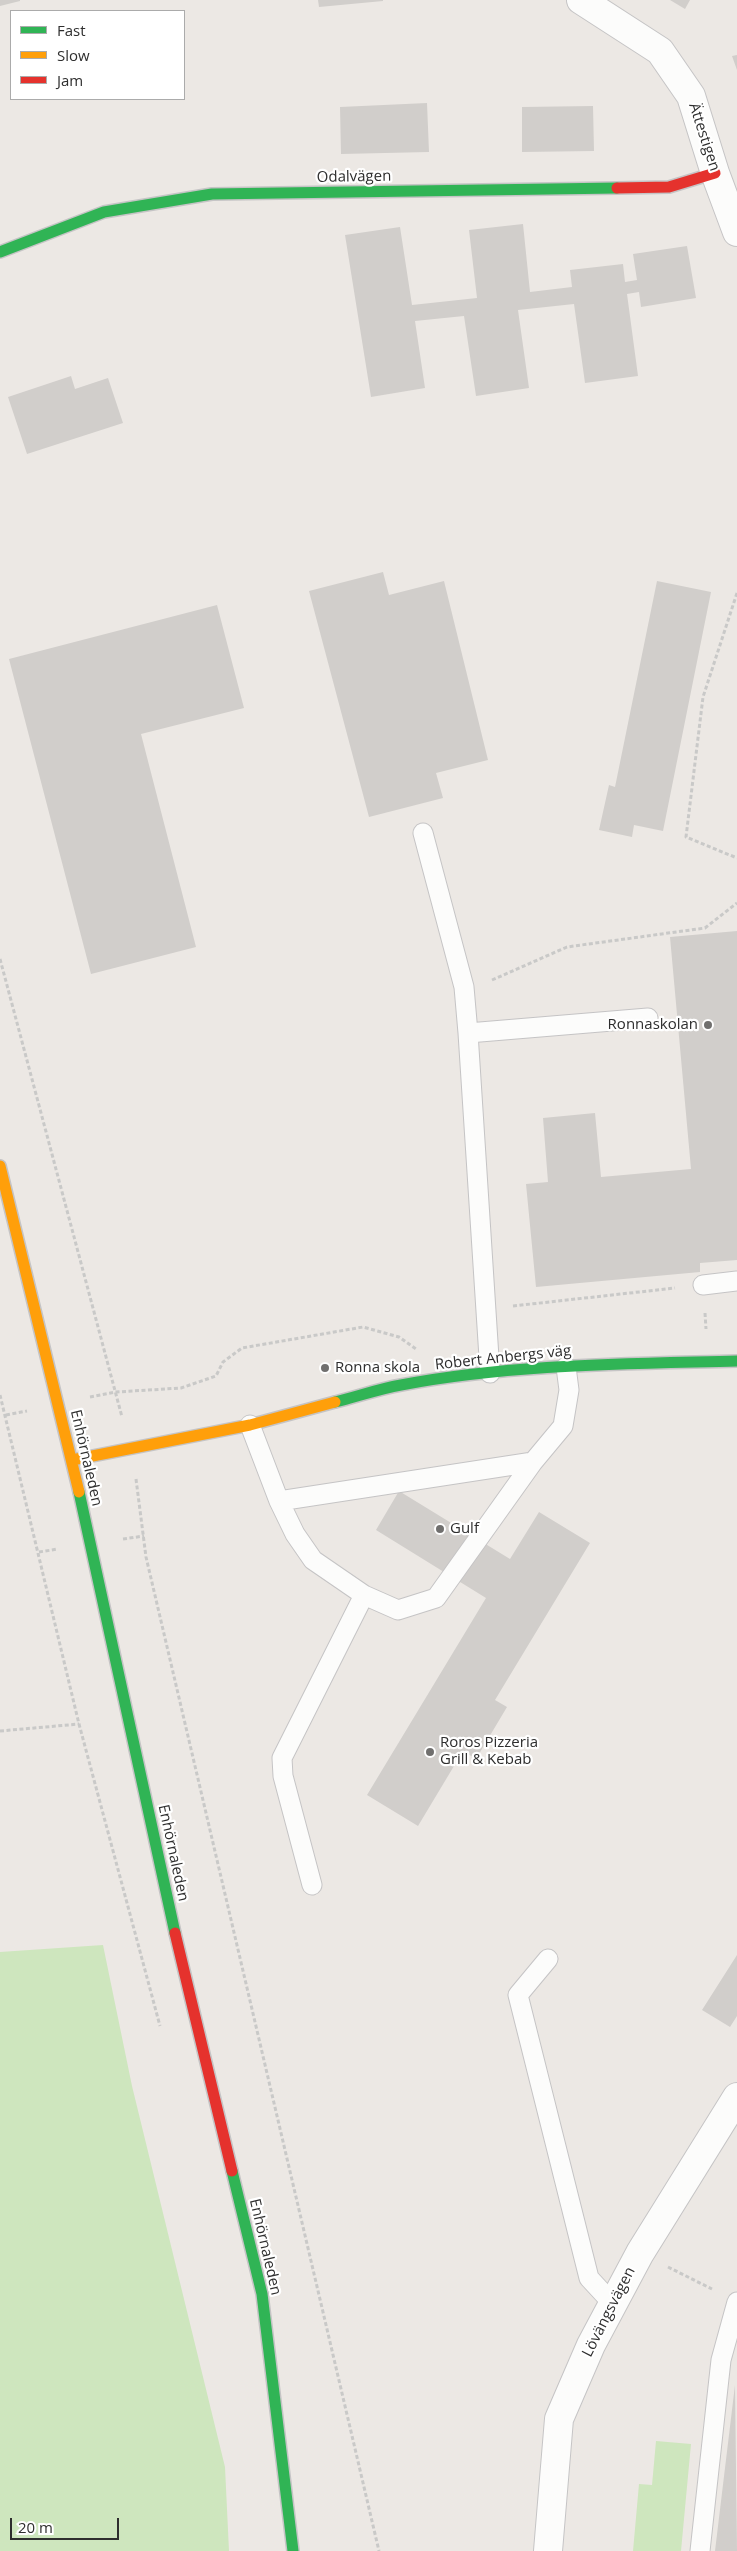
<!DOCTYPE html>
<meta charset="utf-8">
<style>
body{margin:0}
#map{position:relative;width:737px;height:2551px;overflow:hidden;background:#ece8e4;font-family:"Open Sans",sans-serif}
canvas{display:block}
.legend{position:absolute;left:10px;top:10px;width:175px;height:90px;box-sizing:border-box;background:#fff;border:1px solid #ababab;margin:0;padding:6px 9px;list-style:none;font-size:15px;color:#2e2e2e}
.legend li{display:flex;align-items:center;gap:10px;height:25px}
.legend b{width:25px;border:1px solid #ababab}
.scale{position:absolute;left:10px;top:2518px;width:109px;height:22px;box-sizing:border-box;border:2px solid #2e2e2e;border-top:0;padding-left:6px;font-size:15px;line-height:18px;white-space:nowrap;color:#2e2e2e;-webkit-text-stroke:4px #fff;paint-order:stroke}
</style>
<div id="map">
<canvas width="737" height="2551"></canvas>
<ul class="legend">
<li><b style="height:6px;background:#30b455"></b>Fast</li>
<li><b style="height:6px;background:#ff9f0a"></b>Slow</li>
<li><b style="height:6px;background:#e5322d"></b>Jam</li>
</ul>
<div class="scale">20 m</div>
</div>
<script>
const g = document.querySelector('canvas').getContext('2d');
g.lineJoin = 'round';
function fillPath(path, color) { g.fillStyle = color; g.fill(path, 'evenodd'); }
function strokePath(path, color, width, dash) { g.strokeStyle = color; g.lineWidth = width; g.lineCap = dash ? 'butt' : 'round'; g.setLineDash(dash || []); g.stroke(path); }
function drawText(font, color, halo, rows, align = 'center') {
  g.font = font + ' "Open Sans",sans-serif'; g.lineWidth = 4.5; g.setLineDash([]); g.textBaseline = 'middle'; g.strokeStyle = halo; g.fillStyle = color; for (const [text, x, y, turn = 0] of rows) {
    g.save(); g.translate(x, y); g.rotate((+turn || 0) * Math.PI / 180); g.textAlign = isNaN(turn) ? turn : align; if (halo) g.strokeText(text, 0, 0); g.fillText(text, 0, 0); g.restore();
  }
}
const green = new Path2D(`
 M 103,1945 L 132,2086 L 225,2467 L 229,2551 L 0,2551 L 0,1952 Z
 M 656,2441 L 691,2444 L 681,2551 L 633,2551 L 639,2484 L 652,2485 Z`);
const building = new Path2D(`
 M 0,0 L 20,0 L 20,1 L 0,6 Z
 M 318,0 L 383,0 L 383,1 L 319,7 Z
 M 670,0 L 690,0 L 685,9 Z
 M 737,55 L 737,70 L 732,56 Z
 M 427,103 L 429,152 L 341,154 L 340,107 Z
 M 593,106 L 594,151 L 522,152 L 522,107 Z
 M 523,224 L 530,292 L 572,287 L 570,270 L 623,264 L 625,282 L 637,280 L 633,254 L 687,246 L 696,298 L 641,307 L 639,292 L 627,294 L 638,376 L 585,383 L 574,304 L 518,310 L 529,388 L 476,396 L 464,316 L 415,321 L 425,388 L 371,397 L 345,235 L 400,227 L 412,305 L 477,298 L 469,230 Z
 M 71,376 L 75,389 L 108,378 L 123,423 L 27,454 L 8,397 Z
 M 383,572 L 389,595 L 444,581 L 488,760 L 436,773 L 443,798 L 369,817 L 309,591 Z
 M 657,581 L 711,592 L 663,831 L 634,825 L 632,837 L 599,830 L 609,785 L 615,787 Z
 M 217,605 L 244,708 L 141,734 L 196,947 L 91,974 L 9,659 Z
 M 737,931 L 737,1260 L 700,1263 L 700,1272 L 536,1287 L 526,1184 L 548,1182 L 543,1118 L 595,1113 L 601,1177 L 691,1169 L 670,937 Z
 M 399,1491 L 510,1559 L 539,1512 L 590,1543 L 495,1700 L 507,1707 L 476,1759 L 463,1751 L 418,1826 L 367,1795 L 486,1598 L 376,1530 Z
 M 737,1955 L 737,2016 L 730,2027 L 702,2010 Z
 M 735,2385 L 737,2551 L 715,2551 Z`);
const path = new Path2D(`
 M 737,593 L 703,697 L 686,837 L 737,858
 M 0,959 L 122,1417
 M 492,980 L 567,947 L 705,928 L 737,903
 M 513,1306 L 675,1288
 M 705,1313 L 706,1329
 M 0,1395 L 79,1724 L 160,2026
 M 90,1397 L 116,1392 L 181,1388 L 216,1376 L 223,1362 L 242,1348 L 363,1327 L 399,1337 L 416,1349
 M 6,1415 L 27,1411
 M 136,1479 L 146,1557 L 379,2551
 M 123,1539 L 144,1536
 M 39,1552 L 58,1549
 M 0,1731 L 79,1724
 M 668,2267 L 712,2289`);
const lane = new Path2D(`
 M 423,833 L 464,987 L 468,1033 L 648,1018
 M 468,1033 L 490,1373
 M 703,1285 L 737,1281
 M 250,1425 L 279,1501 L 295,1534 L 313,1560 L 364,1595 L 398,1610 L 436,1598 L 533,1462 L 563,1426 L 569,1390 L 566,1367
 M 279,1501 L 533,1462
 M 312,1885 L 283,1776 L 282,1758 L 364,1595
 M 548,1959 L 518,1995 L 589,2278 L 613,2304
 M 700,2551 L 721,2360 L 737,2302`);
const street = new Path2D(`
 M 581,0 L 660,51 L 691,96 L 715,173 L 737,232
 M 548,2551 L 559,2419 L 591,2345 L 640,2253 L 737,2097`);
const fast = new Path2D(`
 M 0,252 L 104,212 L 212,194 L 617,188
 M 335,1402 C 356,1397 378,1389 401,1385 C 511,1364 625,1364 737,1361
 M 79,1492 L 175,1933
 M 232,2171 L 262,2294 L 293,2551`);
const slow = new Path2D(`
 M 0,1166 L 79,1492
 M 72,1460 L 250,1425 L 335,1402`);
const jam = new Path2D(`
 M 617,188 L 669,187 L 715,173
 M 175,1933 L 232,2171`);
const markers = [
 [708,1025,5,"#706f6e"],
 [325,1368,5,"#706f6e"],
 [440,1529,5,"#706f6e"],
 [430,1752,5,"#706f6e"]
];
const streetNames = [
 ["Ättestigen",704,137,72],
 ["Odalvägen",354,177,-1],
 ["Robert Anbergs väg",503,1358,-6],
 ["Enhörnaleden",86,1458,77],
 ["Enhörnaleden",173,1853,78],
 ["Enhörnaleden",265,2247,77],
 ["Lövängsvägen",609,2312,-63]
];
const poiNames = [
 ["Ronnaskolan",698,1025,"right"],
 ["Ronna skola",335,1368],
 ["Gulf",450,1529],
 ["Roros Pizzeria",440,1743],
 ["Grill & Kebab",440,1760]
];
fillPath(green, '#cee6be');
fillPath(building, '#d1cecb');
strokePath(lane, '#c5c4c5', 21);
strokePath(street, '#c5c4c5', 30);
strokePath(fast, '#c5c4c5', 14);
strokePath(slow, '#c5c4c5', 14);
strokePath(jam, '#c5c4c5', 14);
strokePath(path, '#c9c9c8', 3, [4, 2.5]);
strokePath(lane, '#fcfcfb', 19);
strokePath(street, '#fcfcfb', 28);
strokePath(fast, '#30b455', 11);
strokePath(slow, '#ff9f0a', 11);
strokePath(jam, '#e5322d', 11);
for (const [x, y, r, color] of markers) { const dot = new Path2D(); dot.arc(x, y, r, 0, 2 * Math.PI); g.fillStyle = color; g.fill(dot); strokePath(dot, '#fff', 2); }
drawText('15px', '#2e2e2e', '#fff', streetNames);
drawText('15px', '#2e2e2e', '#fff', poiNames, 'left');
</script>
